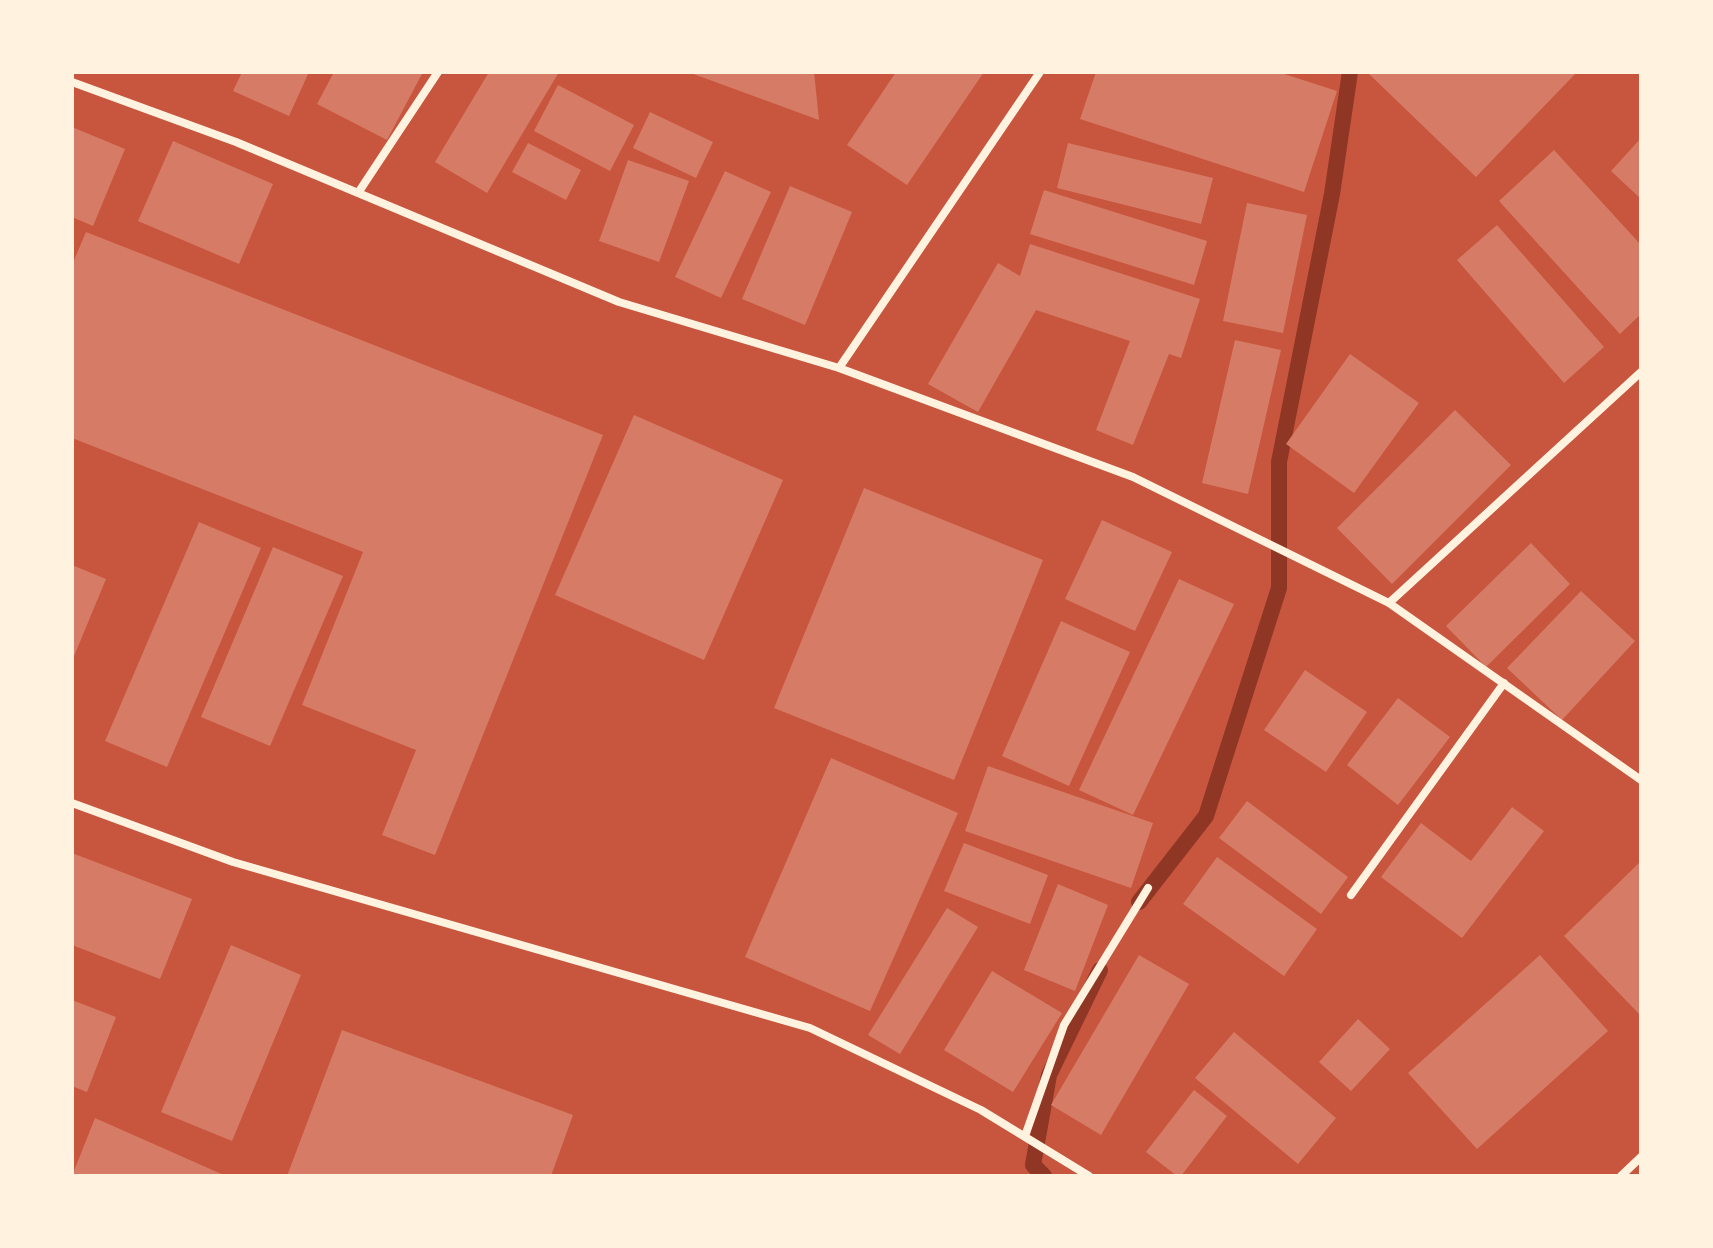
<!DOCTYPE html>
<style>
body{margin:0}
#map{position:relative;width:1713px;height:1248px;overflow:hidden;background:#c8553d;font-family:Georgia,serif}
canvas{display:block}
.frame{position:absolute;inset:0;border:74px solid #fff3e0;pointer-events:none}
</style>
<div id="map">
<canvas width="1713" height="1248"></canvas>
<div class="frame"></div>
</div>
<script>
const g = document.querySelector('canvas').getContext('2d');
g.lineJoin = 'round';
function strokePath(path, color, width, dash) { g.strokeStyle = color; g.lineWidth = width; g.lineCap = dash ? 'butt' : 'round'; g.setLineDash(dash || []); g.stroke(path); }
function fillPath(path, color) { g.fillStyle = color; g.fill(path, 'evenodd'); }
const stream = new Path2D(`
 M 1139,902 L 1206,816 L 1279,588 L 1279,462 L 1332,194 L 1350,72
 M 1044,1176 L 1033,1165 L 1049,1075 L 1100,970`);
const building = new Path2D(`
 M 242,72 L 309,72 L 289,116 L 233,91 Z
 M 334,72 L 423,72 L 387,140 L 317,104 Z
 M 489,72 L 559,72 L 487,193 L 435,162 Z
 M 688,72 L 814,72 L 819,120 Z
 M 896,72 L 984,72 L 907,185 L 847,145 Z
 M 1096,72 L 1278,72 L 1337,91 L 1304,192 L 1080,119 Z
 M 1367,72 L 1577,72 L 1476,177 Z
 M 558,85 L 634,125 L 610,171 L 534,131 Z
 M 650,112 L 713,142 L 696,178 L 633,148 Z
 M 72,127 L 125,149 L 93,226 L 72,217 Z
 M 1641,138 L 1641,199 L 1611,171 Z
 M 173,141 L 273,184 L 239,264 L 138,221 Z
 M 528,143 L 581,170 L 566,200 L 512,172 Z
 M 1068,143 L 1213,178 L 1201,224 L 1057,188 Z
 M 1554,150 L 1641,245 L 1641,314 L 1620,334 L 1499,201 Z
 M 628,160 L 689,181 L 659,262 L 599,241 Z
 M 725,171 L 771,192 L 721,298 L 675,277 Z
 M 790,186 L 852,212 L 805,325 L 742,299 Z
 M 1044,190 L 1207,241 L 1194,285 L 1030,234 Z
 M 1247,203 L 1307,215 L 1283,333 L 1223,321 Z
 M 1497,225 L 1604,347 L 1564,383 L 1457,260 Z
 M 86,232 L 603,435 L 435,855 L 382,835 L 416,750 L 302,705 L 363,552 L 72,438 L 72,265 Z
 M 1030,244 L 1200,299 L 1181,358 L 1169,354 L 1133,445 L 1096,430 L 1130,341 L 1036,310 L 978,412 L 928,384 L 998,263 L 1020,276 Z
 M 1235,340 L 1281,350 L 1248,494 L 1202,483 Z
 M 1350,354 L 1419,403 L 1354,493 L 1286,444 Z
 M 1455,410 L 1511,465 L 1392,584 L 1337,528 Z
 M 634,415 L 783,480 L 704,660 L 555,595 Z
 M 864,488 L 1043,560 L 954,780 L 774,708 Z
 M 1102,520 L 1172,552 L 1135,631 L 1065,599 Z
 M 199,522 L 261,548 L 167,767 L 105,741 Z
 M 1531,543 L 1570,584 L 1486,667 L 1446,626 Z
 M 273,547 L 343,576 L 270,746 L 201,717 Z
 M 72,565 L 106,579 L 72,661 Z
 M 1179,579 L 1234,604 L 1133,815 L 1079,790 Z
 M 1581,591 L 1635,641 L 1562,720 L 1507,668 Z
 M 1061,621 L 1130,652 L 1069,786 L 1002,756 Z
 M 1305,670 L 1367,712 L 1326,772 L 1264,730 Z
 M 1398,698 L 1450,737 L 1398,805 L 1347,765 Z
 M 831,758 L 958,813 L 870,1011 L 745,957 Z
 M 988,766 L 1153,823 L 1131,888 L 965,831 Z
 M 1247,801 L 1348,877 L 1321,914 L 1219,838 Z
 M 1512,807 L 1544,831 L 1462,938 L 1381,877 L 1421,823 L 1471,861 Z
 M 964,843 L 1048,875 L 1030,924 L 944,891 Z
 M 72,853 L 192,899 L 160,979 L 72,945 Z
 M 1217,857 L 1317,929 L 1284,976 L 1183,904 Z
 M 1641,861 L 1641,1016 L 1564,936 Z
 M 1058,884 L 1108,905 L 1075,991 L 1024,970 Z
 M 947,908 L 978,927 L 900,1054 L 868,1035 Z
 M 231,945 L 301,975 L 232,1141 L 161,1112 Z
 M 1139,955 L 1189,984 L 1101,1135 L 1051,1105 Z
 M 1540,955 L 1608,1031 L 1477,1149 L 1408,1073 Z
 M 992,971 L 1062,1013 L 1013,1092 L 944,1050 Z
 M 72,1000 L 116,1017 L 87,1092 L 72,1086 Z
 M 1358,1019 L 1390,1049 L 1351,1091 L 1319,1062 Z
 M 342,1030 L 573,1115 L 551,1176 L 287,1176 Z
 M 1234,1032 L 1336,1118 L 1298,1164 L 1195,1078 Z
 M 1194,1090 L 1227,1116 L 1181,1176 L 1177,1176 L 1146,1152 Z
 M 95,1118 L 226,1176 L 72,1176 Z`);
const minor = new Path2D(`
 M 72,82 L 236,142 L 619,302 L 839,368 L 1133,477 L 1389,603 L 1641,780
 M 358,193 L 438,72
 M 839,368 L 1040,72
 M 1389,603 L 1641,372
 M 72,803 L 233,862 L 810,1028 L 981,1110 L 1089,1176
 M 1351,895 L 1504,683
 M 1025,1136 L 1064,1025 L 1148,888
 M 1621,1176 L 1641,1157`);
strokePath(stream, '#8f3625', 16);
fillPath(building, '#d67c66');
strokePath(minor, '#fff3e0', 8);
</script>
